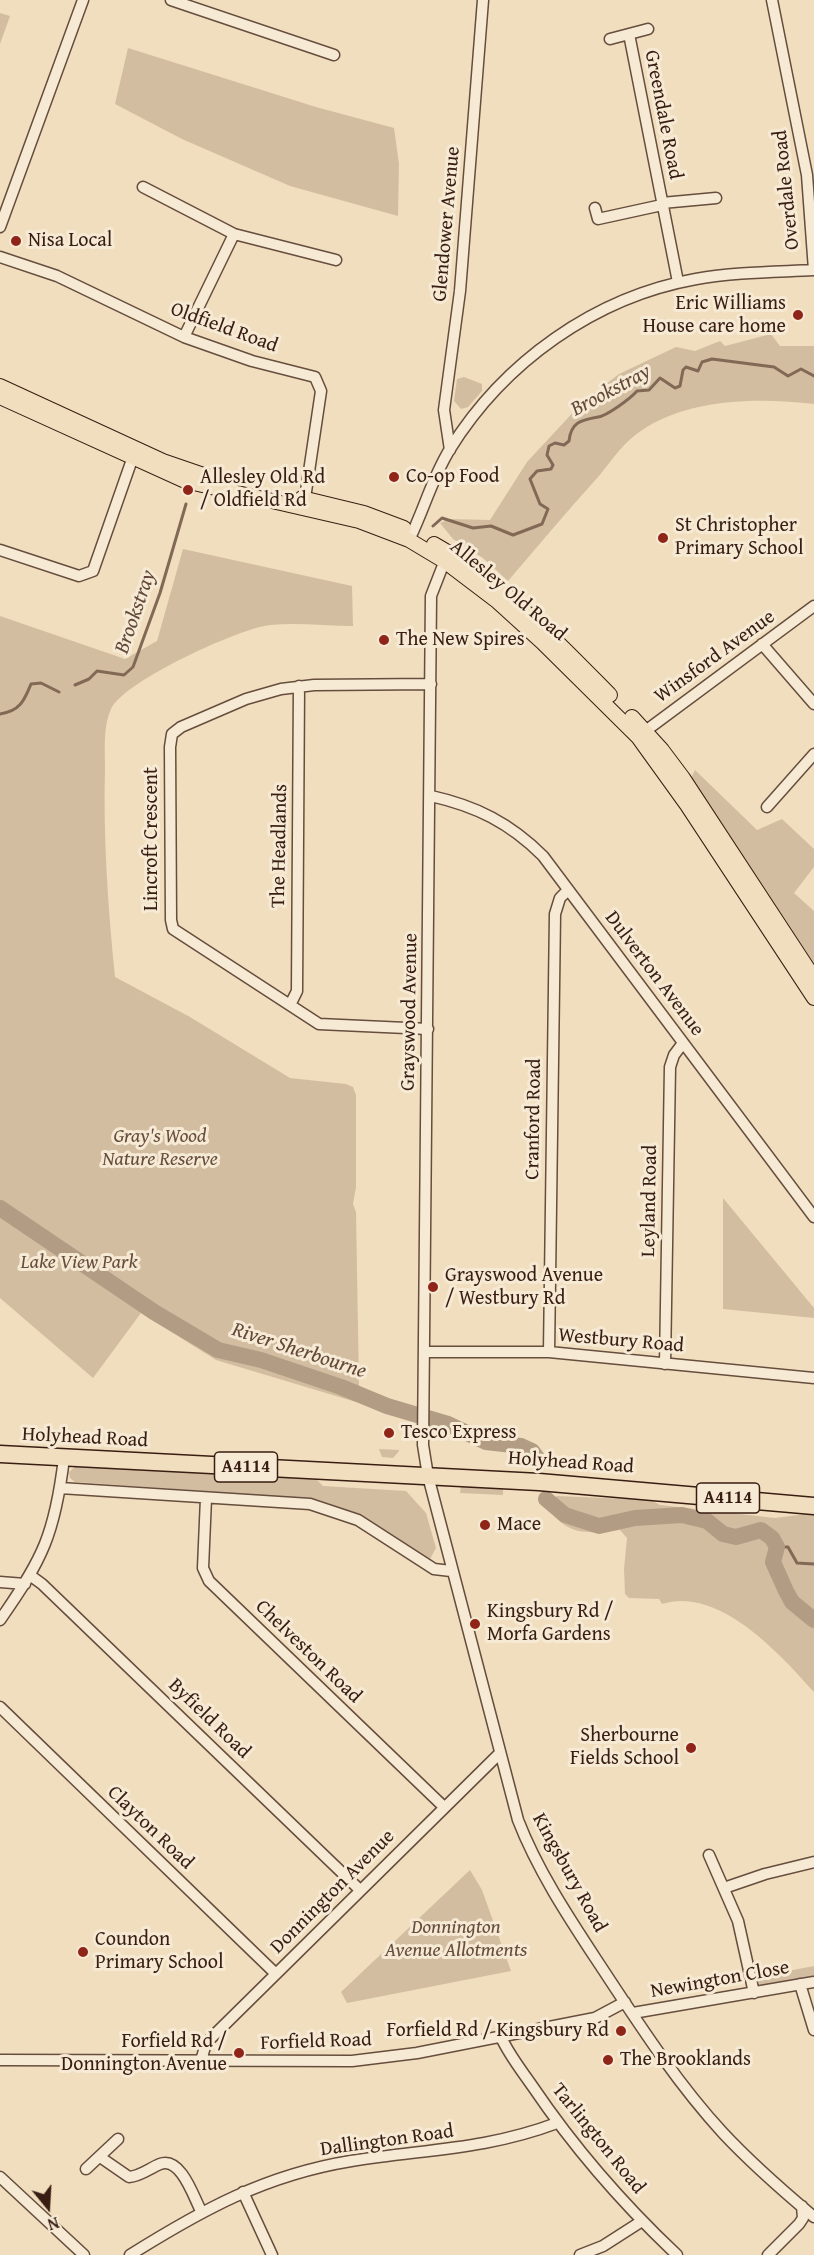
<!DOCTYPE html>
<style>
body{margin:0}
#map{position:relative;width:814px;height:2255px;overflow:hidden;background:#f1debe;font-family:"Gentium Book Plus",serif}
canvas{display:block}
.north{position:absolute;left:18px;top:2177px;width:60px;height:60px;-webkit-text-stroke:4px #f6ead5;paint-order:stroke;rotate:162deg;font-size:16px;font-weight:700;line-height:24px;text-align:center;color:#381d12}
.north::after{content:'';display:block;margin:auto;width:21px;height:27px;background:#381d12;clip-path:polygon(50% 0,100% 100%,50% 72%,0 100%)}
</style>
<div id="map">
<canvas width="814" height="2255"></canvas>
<div class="north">N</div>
</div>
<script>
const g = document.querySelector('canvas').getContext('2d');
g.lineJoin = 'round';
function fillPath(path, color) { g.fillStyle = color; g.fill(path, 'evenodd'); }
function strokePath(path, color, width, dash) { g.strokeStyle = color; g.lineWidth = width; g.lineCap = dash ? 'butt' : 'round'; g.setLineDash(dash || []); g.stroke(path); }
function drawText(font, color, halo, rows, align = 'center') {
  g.font = font + ' "Gentium Book Plus",serif'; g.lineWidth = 6; g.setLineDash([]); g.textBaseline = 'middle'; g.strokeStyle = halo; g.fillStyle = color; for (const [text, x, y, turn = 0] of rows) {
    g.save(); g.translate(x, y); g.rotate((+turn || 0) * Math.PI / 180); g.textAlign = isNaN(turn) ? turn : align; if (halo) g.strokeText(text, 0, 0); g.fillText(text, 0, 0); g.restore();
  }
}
const green = new Path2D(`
 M 0,13 L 10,16 L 0,44 Z
 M 128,48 L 316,107 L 394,128 L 399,164 L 398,216 L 290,186 L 182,139 L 115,104 Z
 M 771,334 L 780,346 L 814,346 L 814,404 C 757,397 681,398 634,436 C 620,447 609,464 598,477 C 567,511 538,546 508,581 L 483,558 L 453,539 L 440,523 L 450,519 L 490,520 L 527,462 L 578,407 L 602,387 L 619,374 L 676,347 L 695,351 L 720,341 L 725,346 Z
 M 464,377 L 482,384 L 482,391 L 468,407 L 461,409 L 454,401 L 457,379 Z
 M 183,549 L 352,586 L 353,626 C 326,626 297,622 270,625 C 240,628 124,681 111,709 C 103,726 105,749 105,767 C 103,837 108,907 115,977 L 190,1017 L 290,1078 L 346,1084 L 353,1087 L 356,1095 L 356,1187 L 353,1204 L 356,1212 L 359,1386 L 356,1402 L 216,1360 L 141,1313 L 93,1378 L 0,1298 L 0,616 L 125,659 L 157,641 Z
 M 695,770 L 757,830 L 782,819 L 814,849 L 814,867 L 794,893 L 814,911 L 814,971 L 691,778 Z
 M 723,1198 L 814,1308 L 814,1318 L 723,1309 Z
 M 379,1449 L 399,1450 L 399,1451 L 393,1458 L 382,1457 Z
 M 76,1466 L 315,1478 L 323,1486 L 406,1491 L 426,1513 L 436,1548 L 430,1559 L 356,1513 L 316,1499 L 75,1482 L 70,1478 L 69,1472 Z
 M 461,1486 L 503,1489 L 503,1495 L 460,1493 Z
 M 557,1496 L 651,1500 L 660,1505 L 775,1518 L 814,1513 L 814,1692 C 780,1654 719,1586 662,1604 L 659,1599 L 629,1598 L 625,1594 L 624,1569 L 627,1538 L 620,1530 C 582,1534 567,1536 544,1503 Z
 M 470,1870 L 482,1890 L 511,1971 L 347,2003 L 341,1992 Z
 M 814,1966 L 814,1977 L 760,1985 L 756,1977 Z`);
const stream = new Path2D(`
 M 433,526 L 442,518 L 473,528 L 491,526 L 513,535 L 542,524 L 548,509 L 540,504 L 530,479 L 537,471 L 551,469 L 553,465 L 547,455 L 549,446 L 555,443 L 564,445 L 569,441 C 571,422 581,420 598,417 C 607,416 631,398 637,391 L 649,390 L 660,378 L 675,388 L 680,386 L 683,370 L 686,367 L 698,371 L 702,362 L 712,359 L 774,367 L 788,376 L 801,369 L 814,376
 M 75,685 L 89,679 L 97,671 L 124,675 L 133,667 L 160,593 L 186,504
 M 0,714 C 20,711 24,701 31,684 L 41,683 L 59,692
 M 777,1547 L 788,1547 L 797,1563 L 814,1564`);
const river = new Path2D(`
 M 0,1208 L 154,1312 L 218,1350 L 261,1360 L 341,1387 L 387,1406 L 448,1424 L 486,1442 L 521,1446 L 532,1451 L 540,1462
 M 546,1499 L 565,1515 L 599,1526 L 635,1518 L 682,1515 L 707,1521 L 723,1534 L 736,1537 L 761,1530 L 772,1538 L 777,1547 L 773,1562 L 786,1591 L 792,1602 L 814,1620`);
const minor = new Path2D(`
 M 171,0 L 334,55
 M 772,0 L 807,175 L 814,270
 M 629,34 L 648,29
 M 610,39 L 629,34 L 678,282
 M 143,187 L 234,234 L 336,260
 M 662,203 L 716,198
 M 595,208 L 598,219 L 662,205
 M 0,227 L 83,0
 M 0,257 L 57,276 L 184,337 L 252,361 L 315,377 L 321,391 L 304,505
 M 184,337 L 234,234
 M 450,450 L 444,410 L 460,291 L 483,0
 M 409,540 C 424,510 432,478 450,449 C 504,362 595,297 696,279 C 735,272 775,272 814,270
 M 0,550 L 79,576 L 93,571 L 135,451
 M 447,555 L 431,596 L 423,1445 L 428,1476 L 518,1820 C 537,1869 567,1915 596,1959 C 635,2018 675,2081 723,2133 C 751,2163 783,2191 814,2217
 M 762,644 L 814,704
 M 640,735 L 814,606
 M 431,796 C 476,806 510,823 543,856 L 814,1217
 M 767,807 L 814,754
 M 290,1005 L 297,991 L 299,686
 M 428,1029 L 319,1024 L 173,929 L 171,920 L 170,747 L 172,734 L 181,727 L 246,699 L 281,689 L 314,685 L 431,684
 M 424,1352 L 549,1352 L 814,1378
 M 549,1352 L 555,914 L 560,898 L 568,890
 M 665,1364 L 670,1067 L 674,1055 L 683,1043
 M 60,1488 L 310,1504 L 358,1520 L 434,1569 L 451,1571
 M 206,1498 L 203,1568 L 209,1581 L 444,1807
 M 31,1576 L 42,1584 L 360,1890
 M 0,1582 L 25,1584
 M 0,1620 C 43,1559 55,1533 64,1458
 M 0,1707 L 276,1974
 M 709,1855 L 738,1921 L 754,1993
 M 724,1888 L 765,1874 L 814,1862
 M 800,1984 L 814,2030
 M 633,2013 L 814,1982
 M 501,2037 C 509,2055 522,2071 533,2087 C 575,2149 623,2204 677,2255
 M 0,2060 L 352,2061 L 417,2053 L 595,2018 L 625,2002
 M 201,2061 L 206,2043 L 500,1753
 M 100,2157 L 129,2177 C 141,2176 150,2168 160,2164 C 181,2156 194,2198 201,2211
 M 86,2169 L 118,2139
 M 0,2177 L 84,2255
 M 243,2192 L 272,2255
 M 130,2255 C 202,2210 265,2175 351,2161 C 425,2149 485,2150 557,2123
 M 580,2255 L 603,2246 L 642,2221
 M 768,2255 L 799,2224 L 803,2218 L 802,2206`);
const major = new Path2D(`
 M 0,386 L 163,461 L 230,484
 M 0,397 L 185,481 L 359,521 L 409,540 L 444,561 L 498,602 L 542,642 L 638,737 L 687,805 L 814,998
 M 302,498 L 364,513 L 404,528
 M 434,544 C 501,582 556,640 610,695
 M 632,717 L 662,750 L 683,778 L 814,978`);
const highway = new Path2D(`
 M 0,1454 L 539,1482 L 814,1506`);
const markers = [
 [16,241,6,"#8f2418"],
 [798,315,6,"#8f2418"],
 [394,477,6,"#8f2418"],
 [188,490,6,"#8f2418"],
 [663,538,6,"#8f2418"],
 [384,640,6,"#8f2418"],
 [433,1287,6,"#8f2418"],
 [389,1433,6,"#8f2418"],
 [485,1525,6,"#8f2418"],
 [475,1624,6,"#8f2418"],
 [691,1748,6,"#8f2418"],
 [83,1952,6,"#8f2418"],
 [621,2031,6,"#8f2418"],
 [239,2053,6,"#8f2418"],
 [608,2060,6,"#8f2418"]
];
const shields = [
 [246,1467,63],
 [728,1498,63]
];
const shieldNames = [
 ["A4114",246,1467],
 ["A4114",728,1498]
];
const streetNames = [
 ["Greendale Road",663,115,79],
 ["Overdale Road",787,190,-96],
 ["Glendower Avenue",447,224,-85],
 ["Oldfield Road",224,328,20],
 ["Allesley Old Road",508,591,40],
 ["Winsford Avenue",715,657,-36],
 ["Lincroft Crescent",152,839,-90],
 ["The Headlands",280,846,-89],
 ["Dulverton Avenue",654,974,53],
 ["Grayswood Avenue",410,1012,-89],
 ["Cranford Road",534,1119,-89],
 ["Leyland Road",650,1201,-89],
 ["Westbury Road",621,1341,5],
 ["Holyhead Road",85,1438,3],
 ["Holyhead Road",571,1463,4],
 ["Chelveston Road",308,1652,44],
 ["Byfield Road",209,1719,44],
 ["Clayton Road",150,1828,44],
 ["Kingsbury Road",569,1873,61],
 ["Donnington Avenue",333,1892,-45],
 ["Newington Close",720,1980,-10],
 ["Forfield Road",316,2042,-2],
 ["Tarlington Road",598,2139,51],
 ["Dallington Road",387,2141,-8]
];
const poiNames = [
 ["Nisa Local",28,241],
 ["Eric Williams",786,304,"right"],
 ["House care home",786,327,"right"],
 ["Co-op Food",406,477],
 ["Allesley Old Rd",200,478],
 ["/ Oldfield Rd",200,501],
 ["St Christopher",675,526],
 ["Primary School",675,549],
 ["The New Spires",396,640],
 ["Grayswood Avenue",445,1276],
 ["/ Westbury Rd",445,1299],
 ["Tesco Express",401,1433],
 ["Mace",497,1525],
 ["Kingsbury Rd /",487,1612],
 ["Morfa Gardens",487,1635],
 ["Sherbourne",679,1736,"right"],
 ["Fields School",679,1759,"right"],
 ["Coundon",95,1940],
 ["Primary School",95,1963],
 ["Forfield Rd / Kingsbury Rd",609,2031,"right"],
 ["Forfield Rd /",227,2042,"right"],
 ["Donnington Avenue",227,2065,"right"],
 ["The Brooklands",620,2060]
];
const parkNames = [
 ["Gray's Wood",160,1137],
 ["Nature Reserve",160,1160],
 ["Lake View Park",79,1263],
 ["Donnington",456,1928],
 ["Avenue Allotments",456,1951]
];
const waterNames = [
 ["Brookstray",611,391,-28],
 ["Brookstray",136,612,-71],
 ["River Sherbourne",299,1351,18]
];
fillPath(green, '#d2bda1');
strokePath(stream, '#816956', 3);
strokePath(river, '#b29c84', 16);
strokePath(minor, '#664d3d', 13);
strokePath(major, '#381d12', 16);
strokePath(highway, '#381d12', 19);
strokePath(minor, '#f6ead5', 10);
strokePath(major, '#f1debe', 14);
strokePath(highway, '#f1debe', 16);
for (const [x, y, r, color] of markers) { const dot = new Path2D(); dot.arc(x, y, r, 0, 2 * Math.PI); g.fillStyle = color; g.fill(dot); strokePath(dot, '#f6ead5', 2); }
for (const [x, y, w] of shields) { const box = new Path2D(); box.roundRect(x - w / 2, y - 15, w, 30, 4.5); g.fillStyle = '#f6ead5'; g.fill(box); strokePath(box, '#381d12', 1.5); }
drawText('bold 18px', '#381d12', null, shieldNames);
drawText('20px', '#381d12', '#f6ead5', streetNames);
drawText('20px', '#381d12', '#f6ead5', poiNames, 'left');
drawText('italic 20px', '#664d3d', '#f6ead5', parkNames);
drawText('italic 21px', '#63493a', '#f6ead5', waterNames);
</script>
